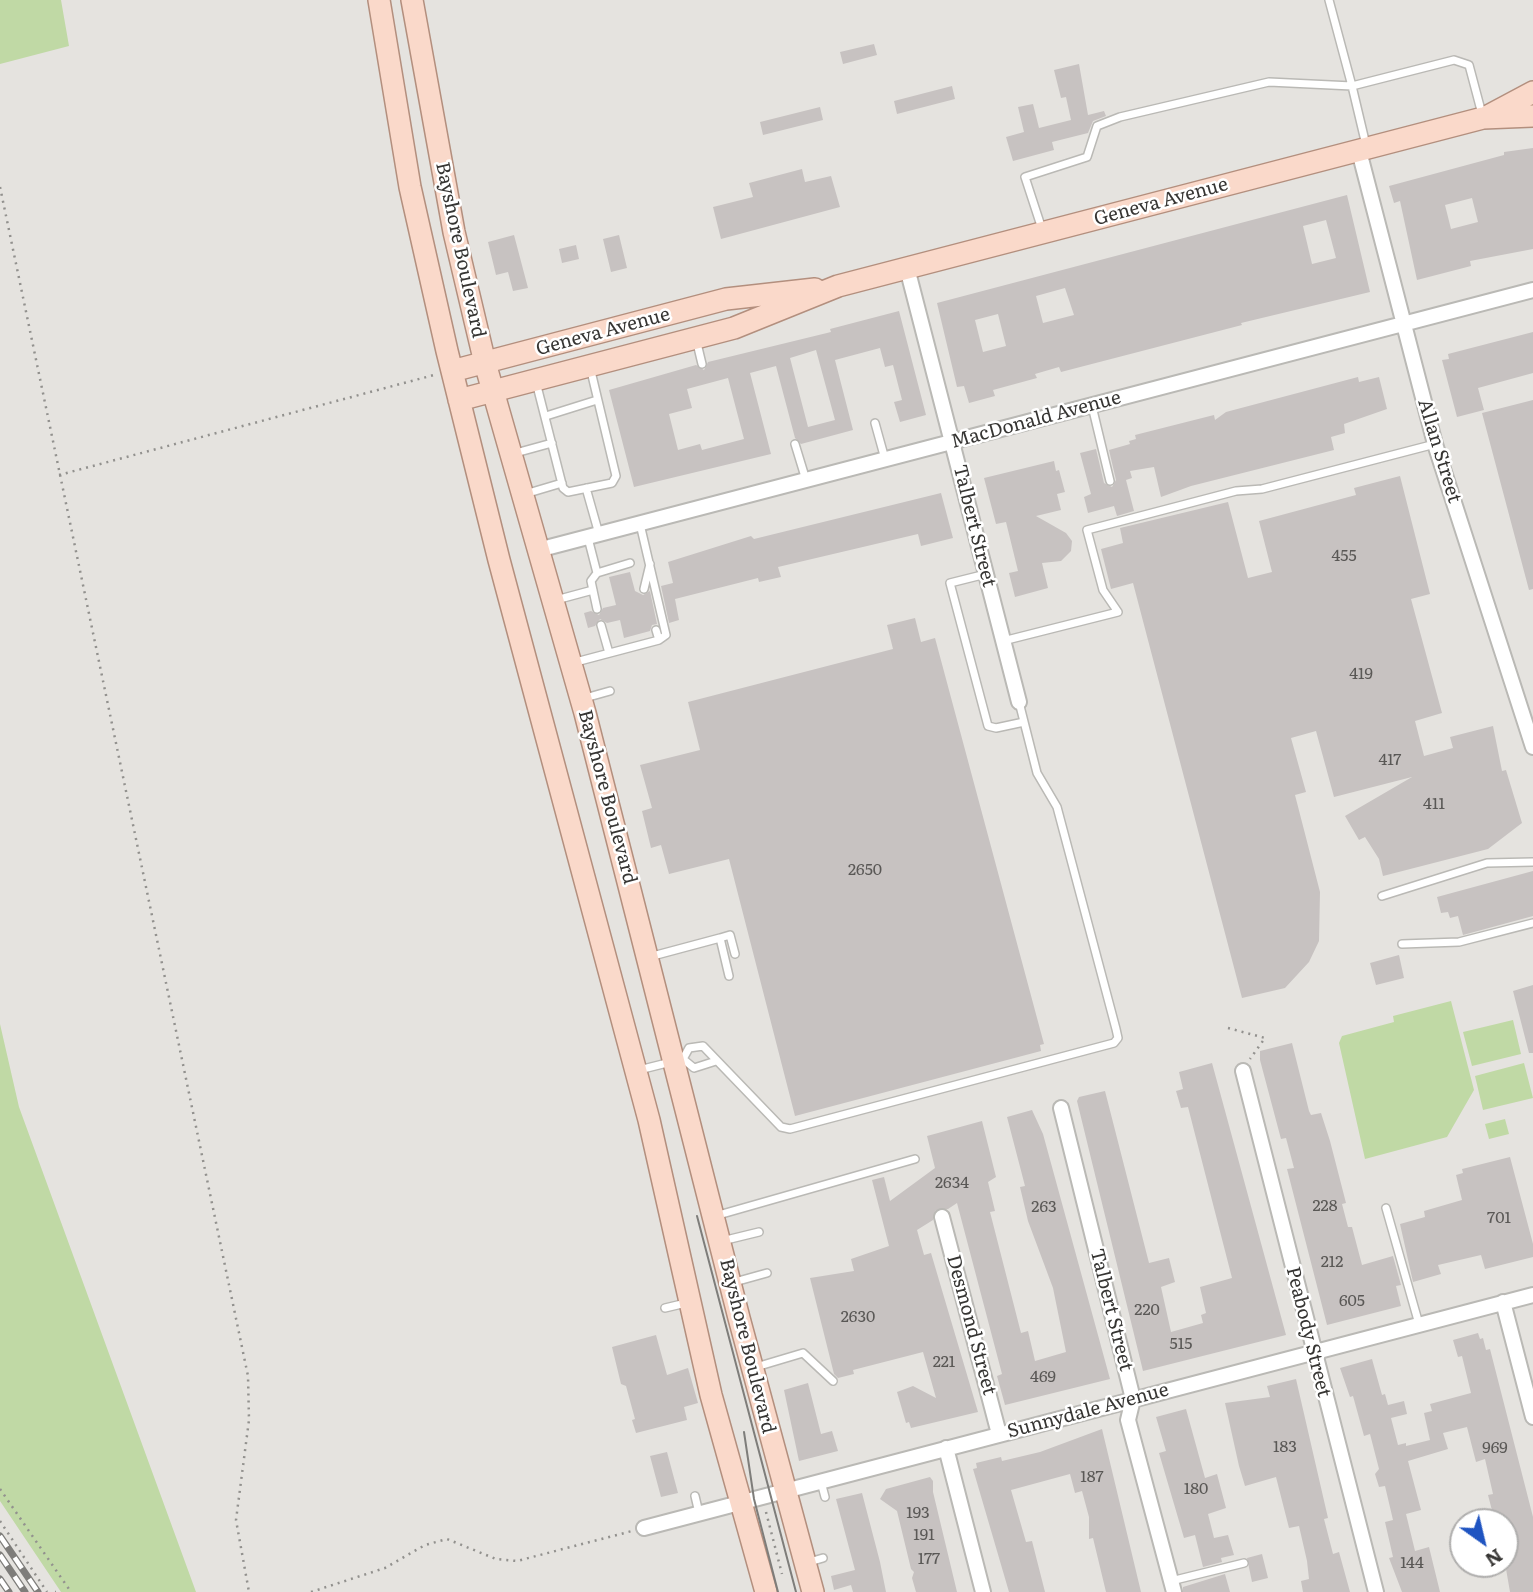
<!DOCTYPE html>
<style>
body{margin:0}
#map{position:relative;width:1533px;height:1592px;overflow:hidden;background:#e5e3df;font-family:Literata,serif}
canvas{display:block}
.north{position:absolute;left:1449px;top:1508px;width:70px;height:70px;box-sizing:border-box;background:#fff;border:2px solid #afaead;border-radius:50%;rotate:146deg;font-size:19px;font-weight:700;line-height:28px;text-align:center;color:#363533}
.north::after{content:'';display:block;margin:auto;width:24px;height:32px;background:#1f54c1;clip-path:polygon(50% 0,100% 100%,50% 72%,0 100%)}
</style>
<div id="map">
<canvas width="1533" height="1592"></canvas>
<div class="north">N</div>
</div>
<script>
const g = document.querySelector('canvas').getContext('2d');
g.lineJoin = 'round';
function fillPath(path, color) { g.fillStyle = color; g.fill(path, 'evenodd'); }
function strokePath(path, color, width, dash) { g.strokeStyle = color; g.lineWidth = width; g.lineCap = dash ? 'butt' : 'round'; g.setLineDash(dash || []); g.stroke(path); }
function drawText(font, color, halo, rows, align = 'center') {
  g.font = font + ' Literata,serif'; g.lineWidth = 5; g.setLineDash([]); g.textBaseline = 'middle'; g.strokeStyle = halo; g.fillStyle = color; for (const [text, x, y, turn = 0] of rows) {
    g.save(); g.translate(x, y); g.rotate((+turn || 0) * Math.PI / 180); g.textAlign = isNaN(turn) ? turn : align; if (halo) g.strokeText(text, 0, 0); g.fillText(text, 0, 0); g.restore();
  }
}
const green = new Path2D(`
 M 0,0 L 61,0 L 69,46 L 0,64 Z
 M 1451,1001 L 1474,1090 L 1447,1137 L 1365,1159 L 1339,1043 L 1342,1036 L 1394,1022 L 1393,1016 Z
 M 1513,1020 L 1521,1054 L 1472,1066 L 1463,1032 Z
 M 0,1024 L 19,1107 L 196,1592 L 61,1592 L 0,1501 Z
 M 1524,1063 L 1533,1098 L 1483,1110 L 1475,1076 Z
 M 1505,1119 L 1509,1134 L 1489,1139 L 1485,1124 Z`);
const building = new Path2D(`
 M 874,44 L 877,55 L 843,64 L 840,52 Z
 M 1079,64 L 1088,115 L 1104,111 L 1106,116 L 1093,121 L 1088,133 L 1052,142 L 1054,150 L 1013,161 L 1006,137 L 1024,132 L 1018,107 L 1033,104 L 1039,128 L 1071,120 L 1066,97 L 1061,98 L 1054,70 Z
 M 952,86 L 955,99 L 897,114 L 894,101 Z
 M 820,107 L 823,120 L 763,135 L 760,122 Z
 M 1533,148 L 1533,249 L 1470,261 L 1471,266 L 1417,280 L 1400,201 L 1394,203 L 1389,186 L 1504,155 L 1504,152 ZM 1472,198 L 1478,222 L 1451,229 L 1445,205 Z
 M 802,169 L 805,182 L 831,176 L 840,207 L 721,239 L 713,207 L 753,197 L 749,183 Z
 M 1347,195 L 1370,292 L 1241,323 L 1242,325 L 1061,372 L 1059,367 L 1035,374 L 1037,378 L 993,390 L 995,396 L 969,403 L 964,386 L 957,387 L 937,303 ZM 1326,220 L 1336,258 L 1312,264 L 1303,226 ZM 1065,288 L 1074,315 L 1043,323 L 1036,296 ZM 998,314 L 1006,346 L 983,352 L 975,320 Z
 M 514,235 L 528,288 L 513,291 L 508,272 L 496,275 L 488,242 Z
 M 619,235 L 627,268 L 611,272 L 603,239 Z
 M 576,245 L 579,259 L 562,263 L 559,249 Z
 M 899,311 L 926,415 L 900,422 L 894,402 L 902,400 L 893,365 L 885,367 L 880,348 L 835,360 L 853,430 L 801,444 L 795,438 L 776,366 L 750,373 L 771,454 L 634,487 L 609,390 L 696,365 L 704,370 L 708,362 L 831,332 L 830,329 ZM 816,350 L 835,420 L 808,427 L 790,358 ZM 728,378 L 744,439 L 702,450 L 700,444 L 678,450 L 669,414 L 692,408 L 687,389 Z
 M 1533,332 L 1533,373 L 1478,388 L 1484,410 L 1457,417 L 1442,360 L 1449,359 L 1448,354 Z
 M 1358,377 L 1359,382 L 1379,377 L 1387,409 L 1344,424 L 1345,433 L 1331,437 L 1334,450 L 1191,486 L 1161,497 L 1154,467 L 1130,471 L 1132,478 L 1126,480 L 1134,511 L 1117,516 L 1114,506 L 1088,513 L 1084,497 L 1091,494 L 1080,453 L 1096,449 L 1104,483 L 1112,487 L 1116,480 L 1109,450 L 1130,444 L 1129,441 L 1136,439 L 1135,435 L 1214,415 L 1215,420 L 1226,412 Z
 M 1533,400 L 1533,589 L 1529,590 L 1482,413 Z
 M 1054,461 L 1056,471 L 1059,470 L 1065,492 L 1057,494 L 1061,510 L 1036,516 L 1066,533 L 1072,541 L 1071,551 L 1061,561 L 1042,563 L 1048,588 L 1015,597 L 1009,573 L 1018,571 L 1006,522 L 996,524 L 984,478 Z
 M 1400,476 L 1430,594 L 1411,599 L 1442,713 L 1415,721 L 1424,756 L 1453,748 L 1450,737 L 1493,726 L 1502,771 L 1506,770 L 1522,823 L 1488,849 L 1383,876 L 1379,859 L 1365,837 L 1359,840 L 1345,816 L 1412,777 L 1334,797 L 1316,731 L 1291,738 L 1306,792 L 1295,795 L 1320,892 L 1319,941 L 1309,962 L 1285,988 L 1242,998 L 1133,583 L 1111,589 L 1101,549 L 1123,543 L 1120,528 L 1228,502 L 1248,578 L 1272,572 L 1259,521 L 1356,495 L 1354,488 Z
 M 941,493 L 953,538 L 921,546 L 918,534 L 778,567 L 781,577 L 759,582 L 758,578 L 675,599 L 679,620 L 669,623 L 661,586 L 673,583 L 668,562 L 751,536 L 754,539 Z
 M 630,572 L 635,591 L 643,595 L 650,591 L 657,624 L 652,625 L 650,631 L 624,638 L 620,620 L 607,623 L 600,619 L 595,626 L 588,628 L 584,613 L 591,611 L 599,615 L 603,608 L 616,605 L 609,577 Z
 M 915,618 L 921,642 L 935,638 L 1044,1044 L 1040,1045 L 1041,1051 L 795,1116 L 729,859 L 669,874 L 661,845 L 651,848 L 642,811 L 652,808 L 640,765 L 700,750 L 688,702 L 893,649 L 887,625 Z
 M 1533,871 L 1533,916 L 1463,935 L 1458,916 L 1450,918 L 1448,912 L 1441,913 L 1437,897 Z
 M 1399,955 L 1404,978 L 1376,985 L 1370,963 Z
 M 1533,985 L 1533,1053 L 1529,1053 L 1513,991 Z
 M 1292,1043 L 1309,1111 L 1311,1115 L 1321,1113 L 1330,1141 L 1346,1203 L 1342,1204 L 1348,1227 L 1352,1227 L 1362,1265 L 1393,1256 L 1401,1285 L 1396,1286 L 1401,1306 L 1327,1325 L 1287,1169 L 1294,1168 L 1286,1138 L 1281,1139 L 1260,1060 L 1260,1051 Z
 M 1212,1063 L 1286,1335 L 1143,1371 L 1077,1101 L 1079,1097 L 1105,1091 L 1149,1263 L 1169,1258 L 1175,1282 L 1161,1287 L 1171,1332 L 1203,1323 L 1201,1315 L 1206,1313 L 1200,1287 L 1232,1278 L 1188,1107 L 1181,1108 L 1176,1091 L 1183,1089 L 1179,1072 Z
 M 1032,1110 L 1043,1134 L 1110,1379 L 1005,1405 L 997,1376 L 1002,1374 L 957,1203 L 948,1209 L 936,1210 L 933,1220 L 917,1230 L 924,1255 L 931,1253 L 978,1412 L 911,1428 L 909,1422 L 906,1423 L 897,1392 L 913,1386 L 936,1398 L 923,1352 L 853,1370 L 854,1374 L 838,1378 L 834,1374 L 810,1278 L 854,1271 L 851,1259 L 889,1246 L 872,1180 L 884,1177 L 890,1201 L 935,1168 L 927,1136 L 982,1121 L 996,1177 L 988,1182 L 995,1211 L 990,1212 L 1021,1333 L 1028,1331 L 1035,1361 L 1066,1352 L 1053,1288 L 1028,1221 L 1020,1187 L 1025,1186 L 1007,1117 Z
 M 1510,1157 L 1533,1244 L 1533,1257 L 1485,1269 L 1481,1255 L 1438,1265 L 1441,1274 L 1413,1282 L 1400,1224 L 1425,1217 L 1424,1211 L 1462,1200 L 1456,1175 L 1463,1173 L 1462,1169 Z
 M 1478,1333 L 1480,1339 L 1483,1338 L 1486,1350 L 1490,1349 L 1533,1517 L 1533,1592 L 1510,1592 L 1505,1563 L 1505,1522 L 1495,1522 L 1488,1495 L 1493,1494 L 1485,1459 L 1476,1462 L 1467,1427 L 1443,1433 L 1448,1449 L 1408,1461 L 1421,1510 L 1406,1514 L 1415,1551 L 1429,1547 L 1440,1592 L 1402,1592 L 1389,1558 L 1393,1557 L 1385,1522 L 1393,1520 L 1385,1486 L 1379,1487 L 1375,1474 L 1379,1469 L 1370,1434 L 1364,1436 L 1353,1396 L 1350,1397 L 1340,1368 L 1372,1359 L 1382,1395 L 1385,1394 L 1388,1405 L 1404,1401 L 1407,1414 L 1391,1418 L 1398,1445 L 1406,1443 L 1406,1446 L 1430,1440 L 1424,1413 L 1432,1411 L 1430,1404 L 1471,1393 L 1462,1356 L 1458,1357 L 1453,1340 Z
 M 656,1335 L 667,1375 L 688,1368 L 698,1403 L 684,1407 L 687,1420 L 636,1433 L 632,1420 L 635,1419 L 626,1386 L 621,1384 L 612,1347 Z
 M 1296,1379 L 1328,1518 L 1324,1519 L 1333,1554 L 1339,1552 L 1350,1592 L 1303,1592 L 1301,1581 L 1309,1579 L 1307,1561 L 1299,1526 L 1289,1528 L 1276,1477 L 1245,1486 L 1239,1466 L 1225,1403 L 1270,1397 L 1267,1386 Z
 M 808,1383 L 821,1434 L 832,1431 L 838,1451 L 799,1461 L 784,1390 Z
 M 1186,1409 L 1205,1478 L 1217,1474 L 1226,1508 L 1208,1514 L 1214,1538 L 1228,1535 L 1234,1555 L 1221,1558 L 1222,1562 L 1203,1567 L 1195,1535 L 1184,1538 L 1159,1453 L 1166,1451 L 1156,1417 Z
 M 1102,1429 L 1141,1592 L 1106,1592 L 1093,1538 L 1089,1539 L 1089,1517 L 1082,1491 L 1075,1493 L 1070,1474 L 1011,1490 L 1026,1542 L 1032,1541 L 1045,1592 L 1009,1592 L 973,1469 L 977,1468 L 976,1463 L 1001,1457 L 1002,1461 L 1040,1452 Z
 M 667,1452 L 678,1493 L 661,1497 L 650,1456 Z
 M 930,1477 L 933,1481 L 933,1492 L 957,1592 L 916,1592 L 912,1578 L 914,1572 L 911,1569 L 897,1511 L 880,1499 L 886,1489 Z
 M 862,1493 L 880,1562 L 886,1592 L 853,1592 L 851,1585 L 834,1590 L 831,1576 L 855,1570 L 836,1499 Z
 M 1262,1554 L 1268,1578 L 1252,1582 L 1247,1558 Z
 M 1225,1574 L 1230,1592 L 1183,1592 L 1183,1587 Z`);
const path = new Path2D(`
 M 0,187 L 248,1376 L 249,1420 L 236,1520 L 249,1592
 M 59,475 L 434,375
 M 1228,1028 L 1265,1038 L 1250,1059
 M 0,1489 L 71,1592
 M 766,1512 L 782,1574
 M 0,1521 L 47,1592
 M 55,1592 L 56,1592
 M 311,1592 L 385,1568 L 425,1545 L 447,1539 L 496,1559 L 517,1561 L 632,1531`);
const service = new Path2D(`
 M 1329,0 L 1352,86 L 1454,60 L 1469,65 L 1482,114
 M 1042,229 L 1025,177 L 1087,157 L 1097,126 L 1120,117 L 1269,82 L 1352,86 L 1366,145
 M 696,339 L 702,364
 M 536,382 L 563,488 L 568,492 L 612,483 L 616,476 L 590,367
 M 1092,406 L 1110,481
 M 546,416 L 597,400
 M 875,423 L 885,459
 M 795,444 L 806,480
 M 512,454 L 552,443
 M 586,488 L 599,534
 M 525,494 L 562,483
 M 588,538 L 597,573
 M 986,574 L 950,583 L 988,726 L 996,728 L 1024,722
 M 644,589 L 650,564
 M 556,600 L 593,590
 M 597,609 L 591,581 L 597,573 L 630,563
 M 601,625 L 609,653
 M 656,630 L 659,640
 M 1003,641 L 1118,612 L 1103,590 L 1087,530 L 1236,491 L 1262,489 L 1435,444
 M 572,663 L 659,640 L 666,635 L 640,524
 M 585,698 L 610,691
 M 1382,896 L 1487,863 L 1533,862
 M 720,938 L 730,935 L 735,954
 M 1402,944 L 1459,942 L 1533,923
 M 649,957 L 720,938 L 729,976
 M 683,1059 L 694,1068 L 716,1061
 M 639,1070 L 683,1059 L 689,1048 L 703,1046 L 781,1127 L 790,1129 L 1114,1043 L 1118,1038 L 1116,1029 L 1057,807 L 1037,773 L 1019,702
 M 1386,1208 L 1419,1324
 M 715,1216 L 915,1159
 M 722,1241 L 759,1232
 M 731,1283 L 767,1273
 M 665,1308 L 686,1303
 M 756,1367 L 803,1353 L 833,1381
 M 821,1482 L 825,1497
 M 695,1496 L 699,1513
 M 806,1563 L 823,1558
 M 1171,1581 L 1244,1563`);
const minor = new Path2D(`
 M 1359,151 L 1435,444 L 1533,747
 M 907,268 L 1019,702
 M 538,550 L 1533,290
 M 1243,1071 L 1376,1592
 M 1061,1108 L 1133,1399 L 1128,1420 L 1174,1592
 M 942,1217 L 999,1434
 M 1503,1302 L 1533,1417
 M 946,1448 L 983,1592
 M 644,1528 L 1533,1295`);
const primary = new Path2D(`
 M 379,0 L 410,187 L 447,351 L 499,560 L 649,1120 L 711,1395 L 766,1592
 M 412,0 L 454,232 L 485,363 L 585,713 L 739,1318 L 813,1592
 M 1488,116 L 1533,92
 M 452,371 L 726,299 L 815,289
 M 459,400 L 734,328 L 838,286 L 1483,118 L 1533,116`);
const tram = new Path2D(`
 M 697,1216 L 796,1592
 M 744,1432 L 754,1499 L 778,1592`);
const rail = new Path2D(`
 M 0,1536 L 38,1592
 M 0,1555 L 25,1592
 M 0,1579 L 9,1592`);
const numberNames = [
 ["455",1344,556],
 ["419",1361,674],
 ["417",1390,760],
 ["411",1434,804],
 ["2650",865,870],
 ["2634",952,1183],
 ["228",1325,1206],
 ["263",1044,1207],
 ["701",1499,1218],
 ["212",1332,1262],
 ["605",1352,1301],
 ["220",1147,1310],
 ["2630",858,1317],
 ["515",1181,1344],
 ["221",944,1362],
 ["469",1043,1377],
 ["183",1285,1447],
 ["969",1495,1448],
 ["187",1092,1477],
 ["180",1196,1489],
 ["193",918,1513],
 ["191",924,1535],
 ["177",929,1559],
 ["144",1412,1563]
];
const streetNames = [
 ["Geneva Avenue",1161,202,-15],
 ["Bayshore Boulevard",460,250,78],
 ["Geneva Avenue",603,332,-15],
 ["MacDonald Avenue",1036,420,-15],
 ["Allan Street",1439,451,73],
 ["Talbert Street",974,526,76],
 ["Bayshore Boulevard",607,797,75],
 ["Talbert Street",1111,1310,76],
 ["Desmond Street",971,1325,75],
 ["Peabody Street",1308,1332,76],
 ["Bayshore Boulevard",747,1346,76],
 ["Sunnydale Avenue",1088,1411,-15]
];
fillPath(green, '#c0d9a5');
fillPath(building, '#c7c2c1');
strokePath(service, '#bab9b5', 10);
strokePath(minor, '#bab9b5', 18);
strokePath(primary, '#b38f7e', 24);
strokePath(path, '#92918e', 2.5, [2, 5]);
strokePath(service, '#fff', 7);
strokePath(minor, '#fff', 14);
strokePath(primary, '#fad9ca', 21);
strokePath(tram, '#7e7d7a', 2);
strokePath(rail, '#7e7d7a', 7);
strokePath(rail, '#fff', 4.5, [13]);
drawText('16px', '#5a5856', null, numberNames);
drawText('19px', '#363533', '#fff', streetNames);
</script>
